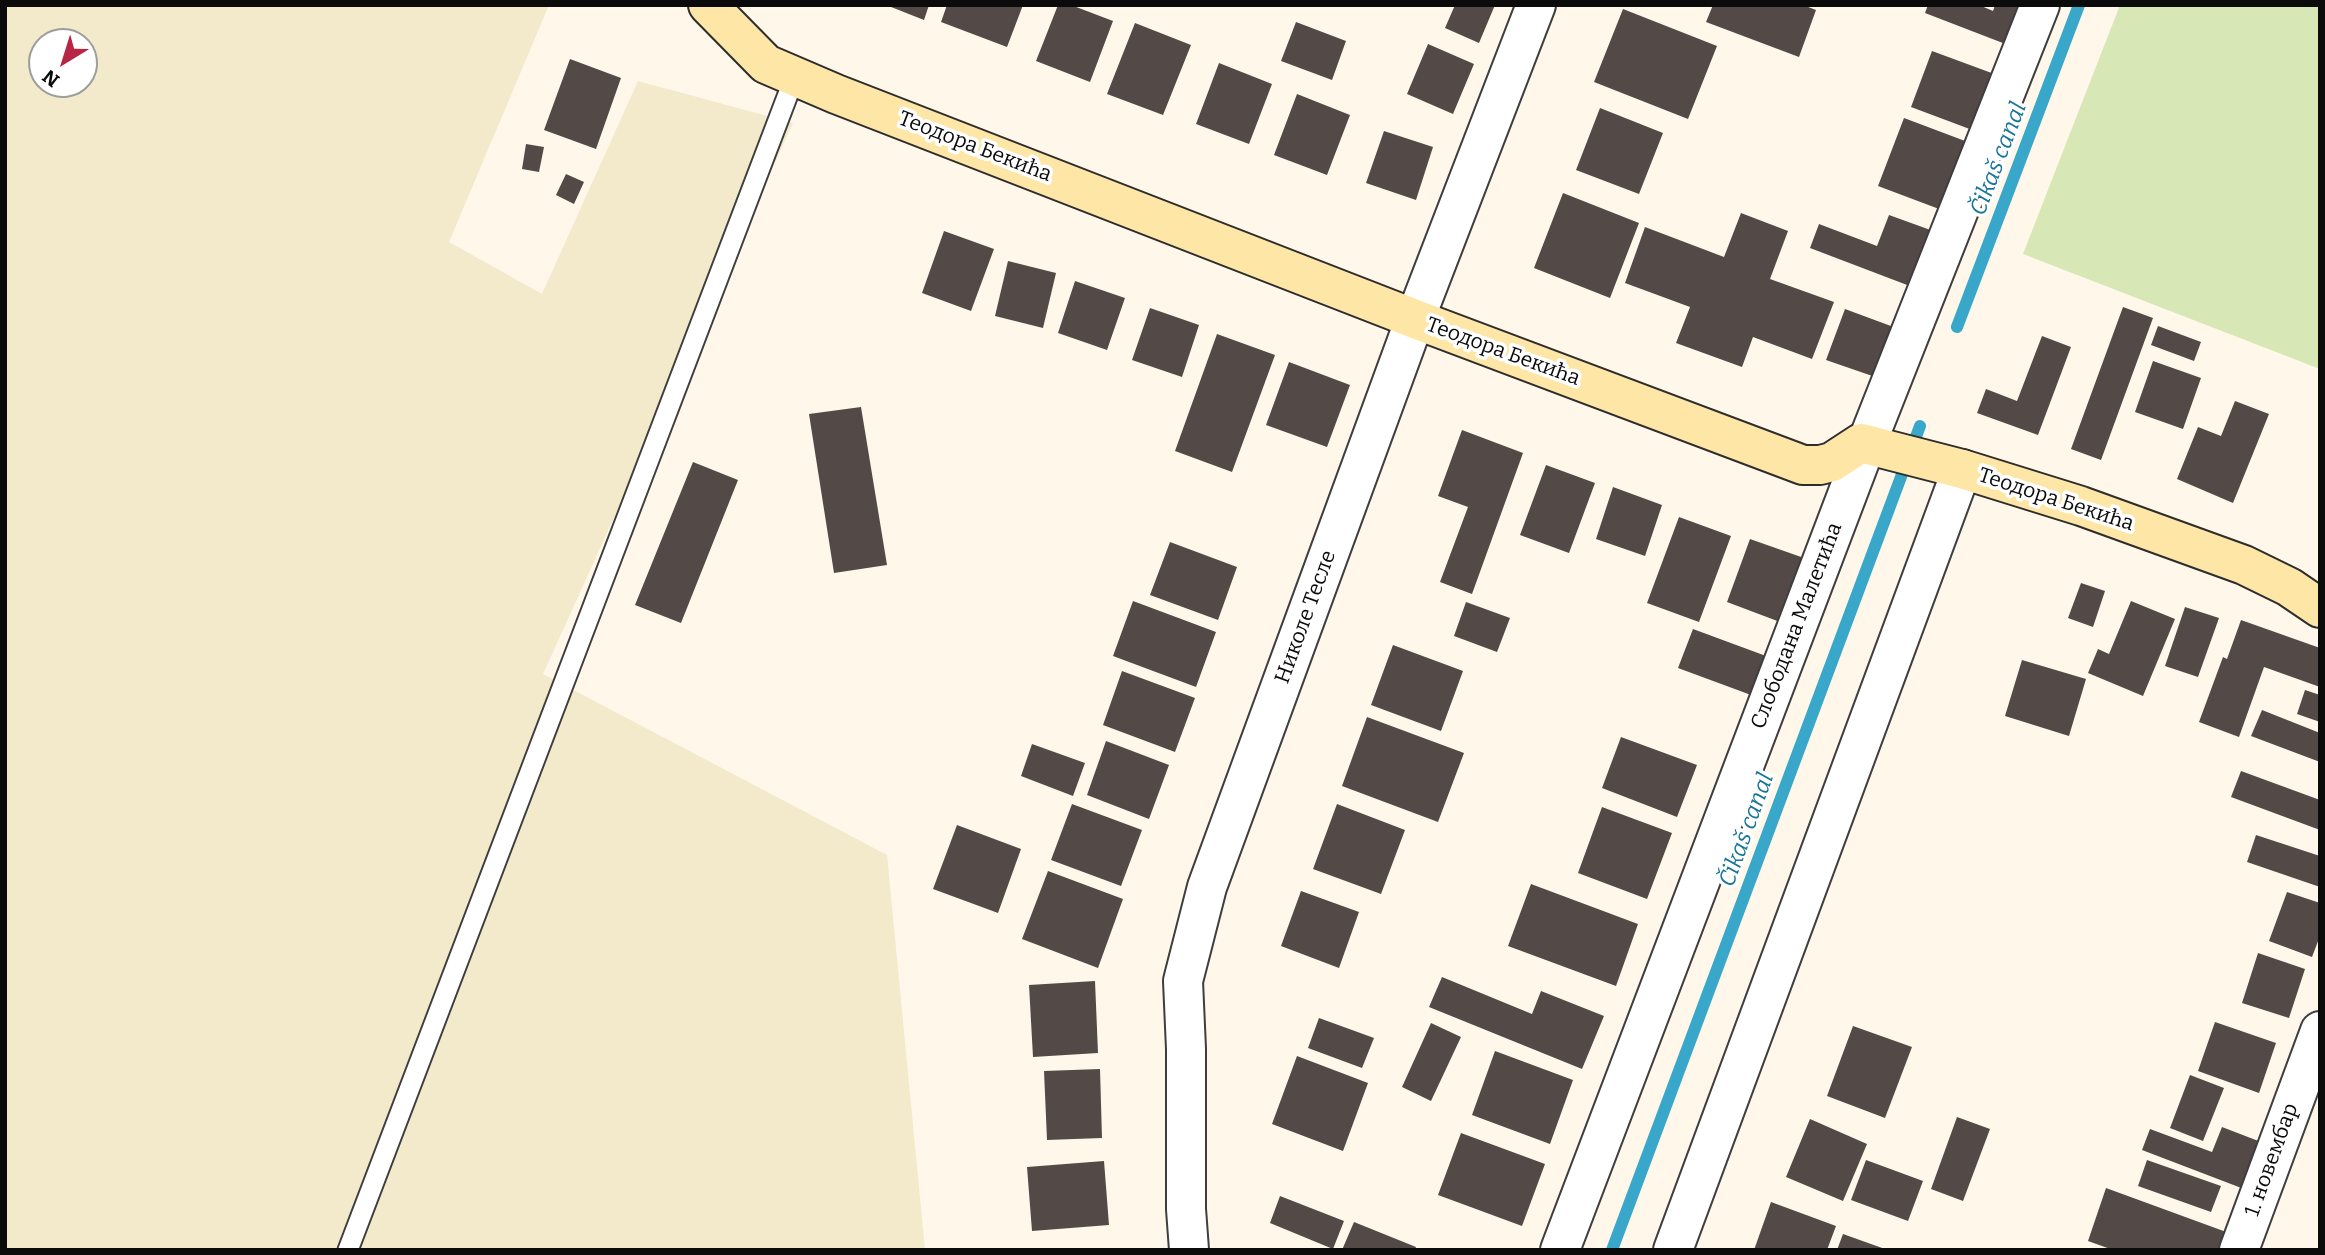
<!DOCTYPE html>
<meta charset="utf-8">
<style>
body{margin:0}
#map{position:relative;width:2325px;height:1255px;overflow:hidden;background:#fff7e9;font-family:Bitter,serif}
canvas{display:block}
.frame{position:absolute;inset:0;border:7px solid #0b0b0b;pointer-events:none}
.north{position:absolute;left:28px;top:28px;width:70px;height:70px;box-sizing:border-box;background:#fff;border:2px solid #9d9d9d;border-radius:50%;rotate:218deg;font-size:19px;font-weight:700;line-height:28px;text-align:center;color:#0b0b0b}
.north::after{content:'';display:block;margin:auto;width:24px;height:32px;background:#b72745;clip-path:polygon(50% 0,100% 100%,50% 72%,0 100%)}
</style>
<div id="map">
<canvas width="2325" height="1255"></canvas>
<div class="frame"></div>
<div class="north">N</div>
</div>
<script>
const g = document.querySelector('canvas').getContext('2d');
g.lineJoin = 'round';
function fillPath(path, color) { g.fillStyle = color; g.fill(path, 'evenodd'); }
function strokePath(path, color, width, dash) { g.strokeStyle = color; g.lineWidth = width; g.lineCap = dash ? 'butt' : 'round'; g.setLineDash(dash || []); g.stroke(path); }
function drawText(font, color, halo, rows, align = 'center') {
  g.font = font + ' Bitter,serif'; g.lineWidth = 7; g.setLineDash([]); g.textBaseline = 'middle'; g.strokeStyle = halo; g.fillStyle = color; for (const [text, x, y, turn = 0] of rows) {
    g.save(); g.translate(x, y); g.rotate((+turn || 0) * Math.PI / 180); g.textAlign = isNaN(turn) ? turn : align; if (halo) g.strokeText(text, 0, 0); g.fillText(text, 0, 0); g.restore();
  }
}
const farmland = new Path2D(`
 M 5,5 L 549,5 L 449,242 L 542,294 L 638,81 L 793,123 L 543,674 L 887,855 L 925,1250 L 5,1250 ZM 42,42 L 84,42 L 84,84 L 42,84 Z`);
const green = new Path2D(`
 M 2120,5 L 2320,5 L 2320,369 L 2023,254 Z`);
const stream = new Path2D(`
 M 1957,327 L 2079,5
 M 1612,1250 L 1920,426`);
const building = new Path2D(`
 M 886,5 L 929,5 L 924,20 Z
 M 947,5 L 1023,5 L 1007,47 L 941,22 Z
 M 1058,5 L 1071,5 L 1113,21 L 1090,82 L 1036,61 Z
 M 1455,5 L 1495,5 L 1479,43 L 1445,28 Z
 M 1713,5 L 1803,5 L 1816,10 L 1799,57 L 1706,22 Z
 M 1928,5 L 1979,5 L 1993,11 L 1995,5 L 2023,5 L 2008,45 L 1925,13 Z
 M 1623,9 L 1717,46 L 1688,119 L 1594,82 Z
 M 1296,22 L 1346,41 L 1332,80 L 1281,61 Z
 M 1135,23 L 1191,45 L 1163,115 L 1107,94 Z
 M 1428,44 L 1474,64 L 1453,114 L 1407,94 Z
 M 1932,51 L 1997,75 L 1975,131 L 1911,107 Z
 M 570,59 L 621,78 L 596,149 L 544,130 Z
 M 1219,63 L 1272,84 L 1249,144 L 1196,124 Z
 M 1297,94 L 1350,115 L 1327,175 L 1274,155 Z
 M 1600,108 L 1663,133 L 1639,194 L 1576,170 Z
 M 1904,118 L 1973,144 L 1947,212 L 1878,186 Z
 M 1384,131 L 1433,147 L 1416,200 L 1366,183 Z
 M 526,144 L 544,147 L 539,172 L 522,169 Z
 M 566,174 L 584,182 L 574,204 L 556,195 Z
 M 1563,193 L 1639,223 L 1610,298 L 1534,268 Z
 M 1741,213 L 1788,231 L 1770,279 L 1834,302 L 1812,359 L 1753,337 L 1742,367 L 1676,343 L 1690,307 L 1625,283 L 1645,227 L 1724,257 Z
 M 1889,215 L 1936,232 L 1915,288 L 1810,248 L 1819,224 L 1877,246 Z
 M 944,231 L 994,249 L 971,311 L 922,293 Z
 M 1008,261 L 1056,273 L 1043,328 L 995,316 Z
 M 1075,281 L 1125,298 L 1107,350 L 1058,333 Z
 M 2123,307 L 2153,318 L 2101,460 L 2071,449 Z
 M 1150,308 L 1199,325 L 1182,377 L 1132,360 Z
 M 1845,309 L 1899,329 L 1881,379 L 1826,360 Z
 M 2158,326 L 2201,342 L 2194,361 L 2151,345 Z
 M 1217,334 L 1275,355 L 1232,472 L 1175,451 Z
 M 2042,336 L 2071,347 L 2038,435 L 1977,413 L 1986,389 L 2017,401 Z
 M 2153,361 L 2201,378 L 2183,429 L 2135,412 Z
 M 1289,362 L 1350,385 L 1327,447 L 1266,425 Z
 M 2235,401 L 2269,414 L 2233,503 L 2177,479 L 2198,427 L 2221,436 Z
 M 861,407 L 887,565 L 834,573 L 809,414 Z
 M 1462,430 L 1523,453 L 1472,594 L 1440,582 L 1468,507 L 1438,496 Z
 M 693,462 L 738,480 L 681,623 L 635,605 Z
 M 1546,465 L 1595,483 L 1569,553 L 1520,535 Z
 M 1613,487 L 1662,505 L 1645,556 L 1596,539 Z
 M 1679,517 L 1731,536 L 1699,622 L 1647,603 Z
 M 1750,539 L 1804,558 L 1780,622 L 1727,602 Z
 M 1170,542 L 1237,567 L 1218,620 L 1150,595 Z
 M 2081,583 L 2105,591 L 2093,627 L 2068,618 Z
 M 1133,601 L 1216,632 L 1196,687 L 1113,656 Z
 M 2131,601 L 2175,619 L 2143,696 L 2088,673 L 2098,649 L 2109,654 Z
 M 1466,602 L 1510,618 L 1497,652 L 1454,636 Z
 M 2185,607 L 2219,618 L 2198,677 L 2165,666 Z
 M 2241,620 L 2320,648 L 2320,687 L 2264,667 L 2239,737 L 2199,722 L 2223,657 L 2227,659 Z
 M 1693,629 L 1766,656 L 1751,695 L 1678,668 Z
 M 1393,645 L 1463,671 L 1441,731 L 1371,705 Z
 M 2022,660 L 2086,679 L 2069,736 L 2005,716 Z
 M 1122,671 L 1195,698 L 1175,752 L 1103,725 Z
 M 2305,690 L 2320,695 L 2320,722 L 2297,714 Z
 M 2262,710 L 2320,733 L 2320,762 L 2251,736 Z
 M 1367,717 L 1464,753 L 1438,822 L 1342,786 Z
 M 1621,737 L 1697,765 L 1677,817 L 1602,788 Z
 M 1106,741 L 1169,765 L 1149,819 L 1087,795 Z
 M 1032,744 L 1085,763 L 1073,796 L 1021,776 Z
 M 2241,771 L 2320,800 L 2320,830 L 2231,797 Z
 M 1072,804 L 1142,830 L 1121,886 L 1051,860 Z
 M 1337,804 L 1405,830 L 1381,894 L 1313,869 Z
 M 1602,807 L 1672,833 L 1647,899 L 1578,873 Z
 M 957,825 L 1021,849 L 998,913 L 933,889 Z
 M 2256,835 L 2320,856 L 2320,887 L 2247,862 Z
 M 1048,871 L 1123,899 L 1098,968 L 1022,939 Z
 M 1531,884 L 1638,924 L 1616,986 L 1508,946 Z
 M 1301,891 L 1359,912 L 1339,968 L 1281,946 Z
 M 2287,892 L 2320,903 L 2320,936 L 2312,957 L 2269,941 Z
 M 2258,953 L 2305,969 L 2289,1018 L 2242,1003 Z
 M 1442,977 L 1532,1014 L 1541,991 L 1604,1016 L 1582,1069 L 1429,1007 Z
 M 1095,981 L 1098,1053 L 1033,1057 L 1029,985 Z
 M 1319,1018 L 1374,1038 L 1362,1068 L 1308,1048 Z
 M 2215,1022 L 2276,1043 L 2259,1093 L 2198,1071 Z
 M 1431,1023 L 1461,1037 L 1431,1101 L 1402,1087 Z
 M 1853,1026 L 1912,1047 L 1885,1118 L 1827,1096 Z
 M 1495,1051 L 1573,1080 L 1550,1144 L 1472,1115 Z
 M 1297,1056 L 1368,1083 L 1343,1151 L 1272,1124 Z
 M 1100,1069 L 1102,1138 L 1047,1140 L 1044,1071 Z
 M 2190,1075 L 2224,1088 L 2203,1141 L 2170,1128 Z
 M 1957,1117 L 1990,1129 L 1963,1201 L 1931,1189 Z
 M 1810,1119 L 1867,1144 L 1843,1201 L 1786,1177 Z
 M 2222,1127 L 2261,1142 L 2244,1189 L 2142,1150 L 2150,1129 L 2212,1152 Z
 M 1461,1133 L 1545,1164 L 1522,1226 L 1438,1195 Z
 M 1866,1160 L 1923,1181 L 1908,1221 L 1851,1200 Z
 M 2147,1160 L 2221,1186 L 2211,1212 L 2138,1186 Z
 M 1104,1161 L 1109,1225 L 1032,1231 L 1027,1167 Z
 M 2106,1188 L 2229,1233 L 2222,1250 L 2113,1250 L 2088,1241 Z
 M 1280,1196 L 1344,1221 L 1333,1249 L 1270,1223 Z
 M 1771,1202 L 1836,1226 L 1827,1250 L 1754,1250 Z
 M 1354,1222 L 1416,1247 L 1415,1250 L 1342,1250 Z
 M 1843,1234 L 1885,1249 L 1885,1250 L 1837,1250 Z`);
const lane = new Path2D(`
 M 348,1250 L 795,76`);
const street = new Path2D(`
 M 1189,1250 L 1186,1209 L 1186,1049 L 1183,981 L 1207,887 L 1415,319 L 1536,5
 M 1560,1250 L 1866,445 L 2040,5
 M 1673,1250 L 1962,469
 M 2239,1250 L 2320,1031`);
const secondary = new Path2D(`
 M 708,5 L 766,64 L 836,94 L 1415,319 L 1803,465 L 1820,465 L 1832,462 L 1861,443 L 1962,469 L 2081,506 L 2244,565 L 2289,587 L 2320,608`);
const streetNames = [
 ["Теодора Бекића",975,147,21],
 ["Теодора Бекића",1503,352,20],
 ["Теодора Бекића",2056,500,18],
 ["Николе Тесле",1306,617,-70],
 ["Слободана Малетића",1797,626,-69],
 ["1. новембар",2272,1160,-70]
];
const waterNames = [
 ["Čikaš canal",1999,159,-69],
 ["Čikaš canal",1747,830,-70]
];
fillPath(farmland, '#f3e9cb');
fillPath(green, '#d7e7b5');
strokePath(stream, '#38a7c9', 12);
fillPath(building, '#534a48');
strokePath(lane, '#3e3e3e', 23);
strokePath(street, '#3e3e3e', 42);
strokePath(secondary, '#2d2d2d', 42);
strokePath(lane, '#fff', 19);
strokePath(street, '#fff', 38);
strokePath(secondary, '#fde6a6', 38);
drawText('21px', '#0b0b0b', '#fff', streetNames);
drawText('italic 23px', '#187598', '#fff', waterNames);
</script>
